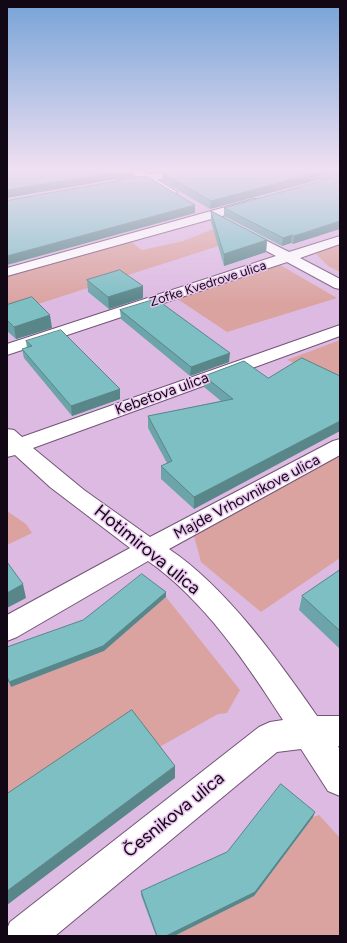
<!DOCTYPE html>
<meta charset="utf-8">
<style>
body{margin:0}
#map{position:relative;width:347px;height:943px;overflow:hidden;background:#ddbae2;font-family:Figtree,sans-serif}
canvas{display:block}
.frame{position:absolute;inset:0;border:8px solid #120714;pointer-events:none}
</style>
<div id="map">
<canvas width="347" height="943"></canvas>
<div class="frame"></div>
</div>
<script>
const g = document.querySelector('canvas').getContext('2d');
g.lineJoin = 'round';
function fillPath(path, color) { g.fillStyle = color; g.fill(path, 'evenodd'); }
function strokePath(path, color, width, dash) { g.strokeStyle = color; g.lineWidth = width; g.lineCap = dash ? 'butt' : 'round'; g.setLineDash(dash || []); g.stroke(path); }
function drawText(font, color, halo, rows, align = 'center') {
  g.font = font + ' Figtree,sans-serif'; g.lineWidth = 3; g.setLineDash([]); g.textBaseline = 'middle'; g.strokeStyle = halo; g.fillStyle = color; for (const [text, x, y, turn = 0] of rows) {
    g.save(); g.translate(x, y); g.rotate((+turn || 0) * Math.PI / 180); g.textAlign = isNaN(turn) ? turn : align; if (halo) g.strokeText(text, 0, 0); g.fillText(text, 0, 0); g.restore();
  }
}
const green = new Path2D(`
 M 213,229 L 237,240 L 7,314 L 7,275 L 129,240 L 142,250 L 183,241 Z
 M 340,243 L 340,272 L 328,266 L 316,254 Z
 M 277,263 L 337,298 L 227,332 L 176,298 Z
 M 340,340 L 340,374 L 330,379 L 287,360 Z
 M 340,446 L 340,558 L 261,612 L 201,562 L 191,525 Z
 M 7,511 L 26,524 L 32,533 L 7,545 Z
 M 166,597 L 240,690 L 227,713 L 218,714 L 154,750 L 7,802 L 7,676 L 11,687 L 104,651 Z
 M 319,815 L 340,838 L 340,936 L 174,936 L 254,896 L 313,817 Z`);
const minor = new Path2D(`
 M 131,171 L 143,171 L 177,192 L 175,194 L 167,194 L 132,173 Z
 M 254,199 L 258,200 L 260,203 L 258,206 L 7,276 L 7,268 Z
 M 241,228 L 289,252 L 340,236 L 340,244 L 300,258 L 340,279 L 340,289 L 335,288 L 287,262 L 7,355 L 7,344 L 276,256 L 236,235 L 235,232 L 236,229 Z
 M 340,325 L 340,336 L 33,448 L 84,490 L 150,537 L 333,441 L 340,439 L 340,455 L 169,549 C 226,587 278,660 317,716 L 340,716 L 340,746 L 338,746 L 340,750 L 340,796 L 328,791 L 301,749 L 277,752 L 55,936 L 7,936 L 7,929 L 10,922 L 259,727 L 270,722 L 283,720 C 247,664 204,600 148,561 L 17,637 L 7,641 L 7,615 L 130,548 L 50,487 L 15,455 L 7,457 L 7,429 L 14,430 L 22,437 Z`);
const tertiary = new Path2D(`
 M 172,171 L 194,171 L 189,174 L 120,186 L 114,183 L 120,180 Z`);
const wall = new Path2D(`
 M 145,171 L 166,171 L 150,173 Z
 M 340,171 L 293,244 L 291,243 L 282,246 L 224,216 L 224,208 L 324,180 L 318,180 L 210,209 L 162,181 L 162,173 Z
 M 211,211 L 267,240 L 266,252 L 224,266 L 211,222 Z
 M 87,280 L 143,298 L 109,309 L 88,292 Z
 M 7,305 L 52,328 L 16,339 L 7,331 Z
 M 120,310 L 229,362 L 190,376 L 121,319 Z
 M 26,341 L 120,389 L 120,399 L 72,416 L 24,358 L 22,349 L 27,348 Z
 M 204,376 L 268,378 L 194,509 L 161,479 L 161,466 L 167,463 L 148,428 L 148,416 L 221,401 L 204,387 Z
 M 340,570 L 340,649 L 299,610 L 302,596 Z
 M 313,817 L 254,896 L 174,936 L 156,936 L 141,895 L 141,891 Z`);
const shadedWall = new Path2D(`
 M 123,171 L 134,171 L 134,176 L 7,198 L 7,190 Z
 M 150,171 L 166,171 L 150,173 Z
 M 319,172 L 318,180 L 210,209 L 211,201 Z
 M 195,205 L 195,213 L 7,265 L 7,256 Z
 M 340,221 L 340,229 L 293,244 L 294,236 Z
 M 292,235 L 291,243 L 282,246 L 283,238 Z
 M 267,240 L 266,252 L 224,266 L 224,254 Z
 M 143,286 L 143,298 L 109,309 L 108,297 Z
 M 50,315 L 52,328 L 16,339 L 14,327 Z
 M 230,353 L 229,362 L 190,376 L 191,367 Z
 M 120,389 L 120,399 L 72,416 L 71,406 Z
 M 340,421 L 340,431 L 194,509 L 194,497 Z
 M 23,584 L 26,598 L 7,608 L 7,593 Z
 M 166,592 L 166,597 L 104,651 L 11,687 L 9,682 Z
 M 175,766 L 175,778 L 7,905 L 7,891 Z
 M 315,812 L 313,817 L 254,896 L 174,936 L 166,936 Z`);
const building = new Path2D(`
 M 7,171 L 123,171 L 7,190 Z
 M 175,171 L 340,171 L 340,221 L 294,236 L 292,235 L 283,238 L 224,208 L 328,179 L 331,176 L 328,173 L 319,172 L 211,201 L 162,173 Z
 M 146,176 L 195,205 L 7,256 L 7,201 Z
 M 211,211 L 267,240 L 224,254 Z
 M 120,270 L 143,286 L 108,297 L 87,280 Z
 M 32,297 L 50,315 L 14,327 L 7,320 L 7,305 Z
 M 156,299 L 230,353 L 191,367 L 120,310 Z
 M 61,330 L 120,389 L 71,406 L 22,349 L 32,346 L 26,341 Z
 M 302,358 L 340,376 L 340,421 L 194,497 L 161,466 L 172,461 L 148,416 L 233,399 L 204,376 L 244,361 L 268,378 Z
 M 7,562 L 23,584 L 7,593 Z
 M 340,570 L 340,631 L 302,596 Z
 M 142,574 L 166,592 L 103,646 L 9,682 L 7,676 L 7,647 L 83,620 Z
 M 132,710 L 175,766 L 7,891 L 7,794 Z
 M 281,784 L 315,812 L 255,892 L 166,936 L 157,936 L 141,891 L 227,852 Z`);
const farStreetnames = [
 ["Zofke Kvedrove ulica",208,284,-18]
];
const streetNames = [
 ["Kebetova ulica",162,394,-20],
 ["Majde Vrhovnikove ulica",247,497,-28]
];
const nearStreetnames = [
 ["Hotimirova ulica",147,550,39],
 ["Česnikova ulica",174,815,-39]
];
fillPath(green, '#daa3a0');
strokePath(minor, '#735477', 2);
strokePath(tertiary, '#735477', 2);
fillPath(minor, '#fff');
fillPath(tertiary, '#fff');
fillPath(wall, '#6ca4a9');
fillPath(shadedWall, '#588689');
fillPath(building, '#7ebfc4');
strokePath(building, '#588689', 1);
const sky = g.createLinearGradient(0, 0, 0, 303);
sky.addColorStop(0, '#76a3d7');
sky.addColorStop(0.56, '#f0e0f2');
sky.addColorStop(1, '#f0e0f200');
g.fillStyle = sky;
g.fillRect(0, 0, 347, 303);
drawText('13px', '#120714', '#eac7ef', farStreetnames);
drawText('15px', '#120714', '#eac7ef', streetNames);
drawText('18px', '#120714', '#eac7ef', nearStreetnames);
</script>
